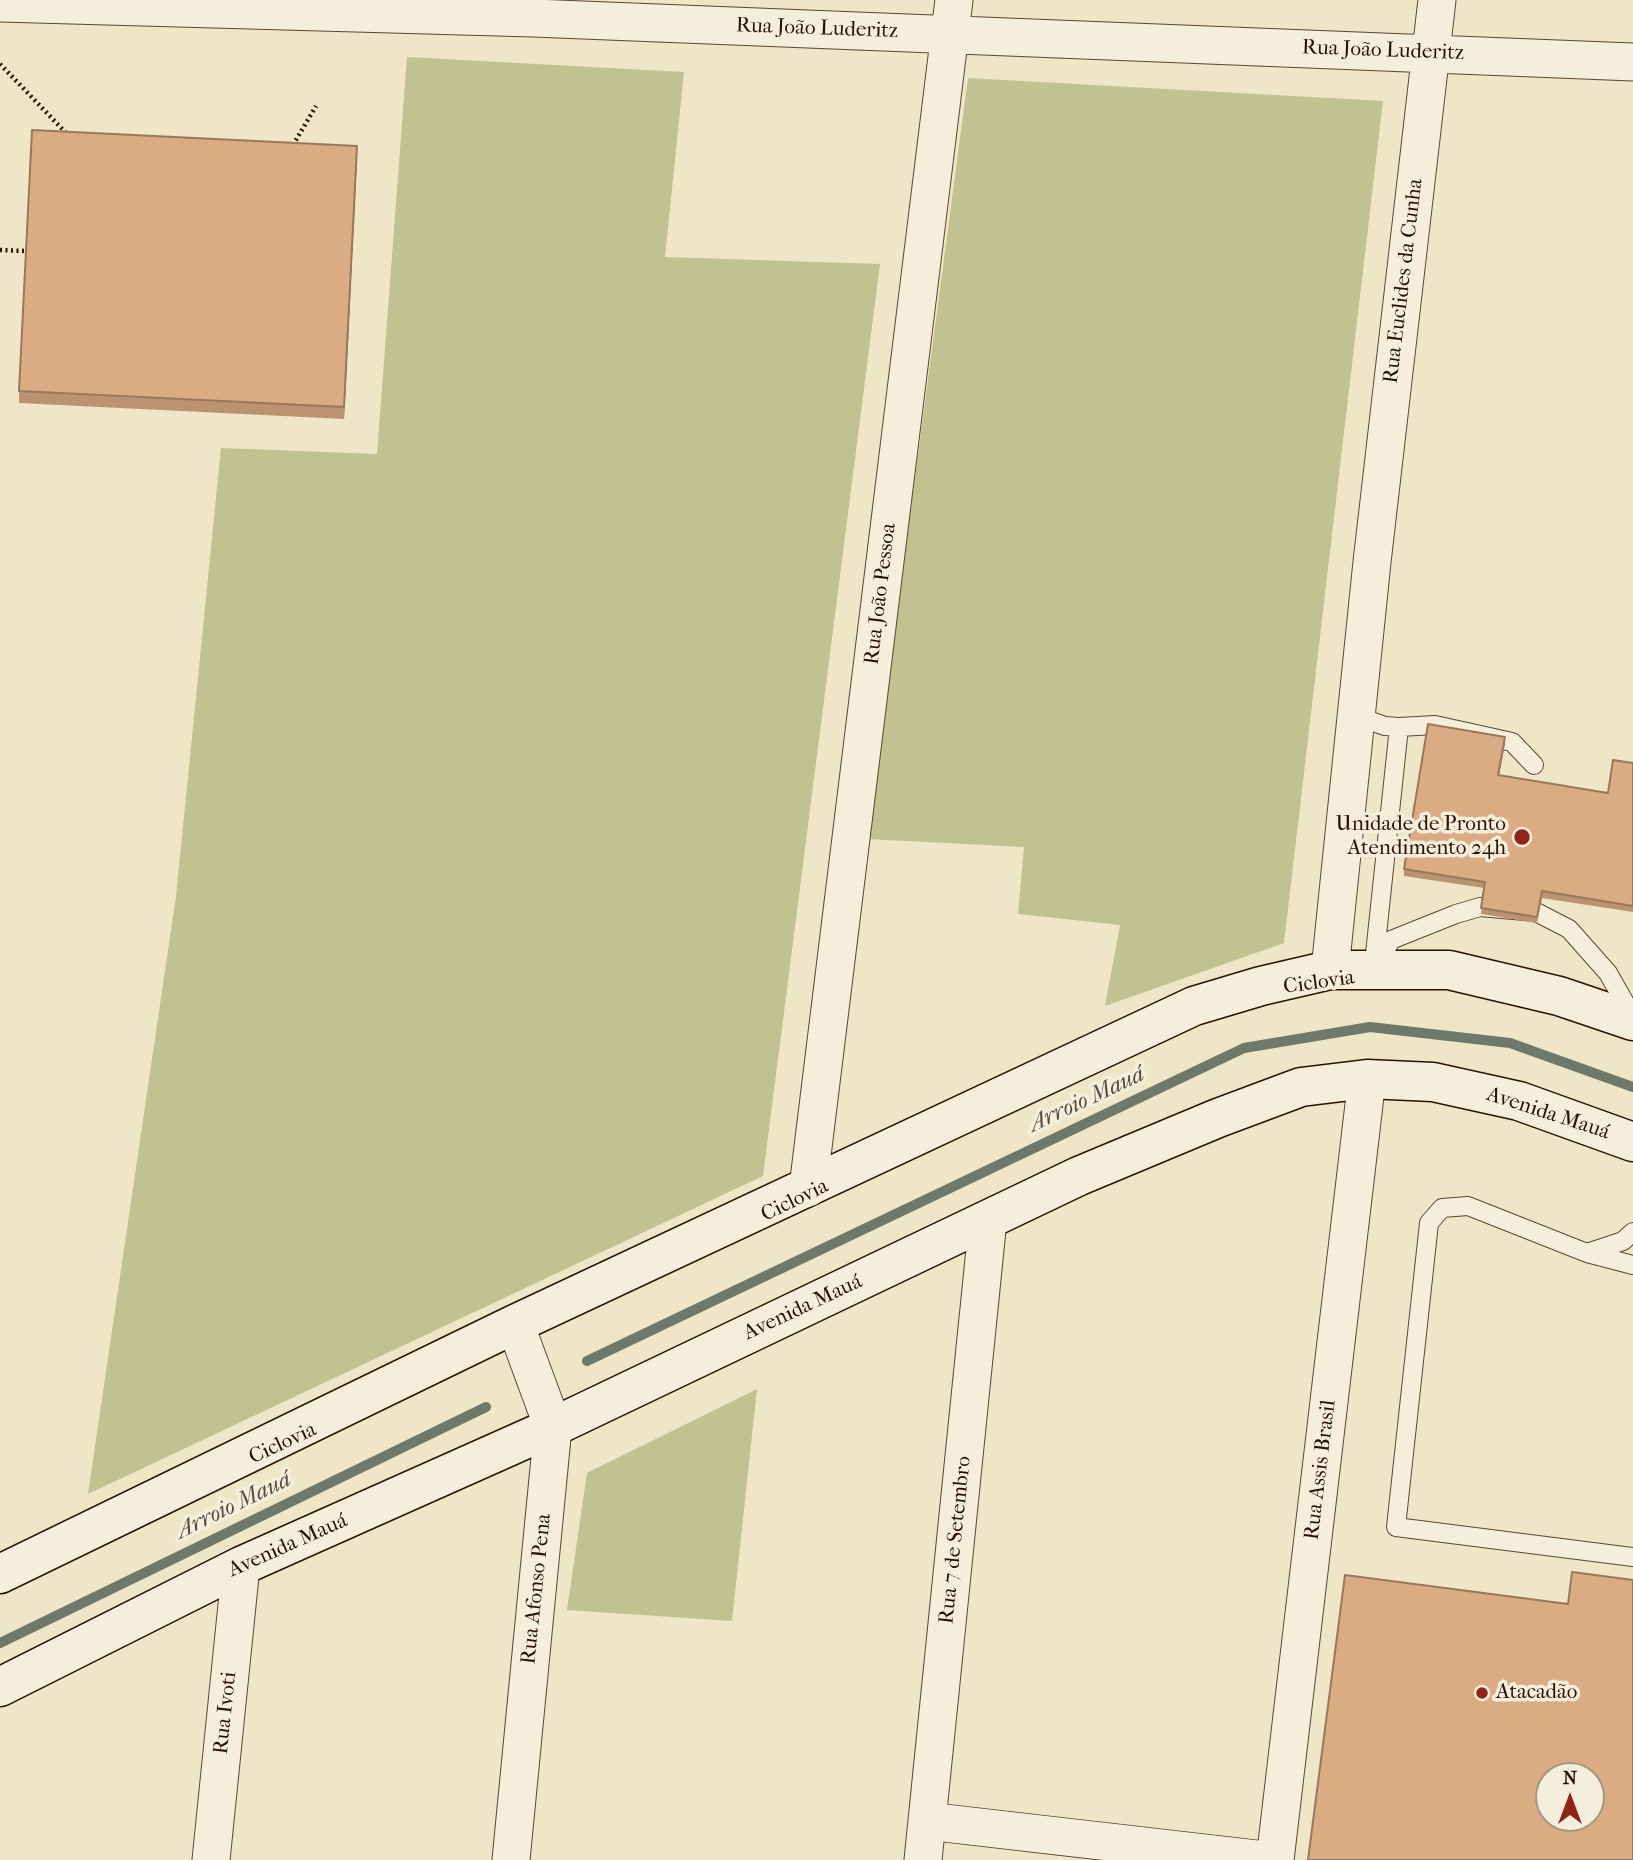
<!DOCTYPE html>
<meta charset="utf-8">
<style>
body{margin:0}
#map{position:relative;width:1633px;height:1860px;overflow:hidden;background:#efe5c7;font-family:"IM FELL French Canon",serif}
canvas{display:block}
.north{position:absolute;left:1535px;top:1762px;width:70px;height:70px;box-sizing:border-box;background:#f5eedb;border:2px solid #a49683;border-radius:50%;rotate:0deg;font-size:19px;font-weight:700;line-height:28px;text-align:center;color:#2b1100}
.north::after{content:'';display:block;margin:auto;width:24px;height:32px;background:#8f2418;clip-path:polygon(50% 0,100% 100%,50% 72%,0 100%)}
</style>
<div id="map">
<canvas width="1633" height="1860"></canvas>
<div class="north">N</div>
</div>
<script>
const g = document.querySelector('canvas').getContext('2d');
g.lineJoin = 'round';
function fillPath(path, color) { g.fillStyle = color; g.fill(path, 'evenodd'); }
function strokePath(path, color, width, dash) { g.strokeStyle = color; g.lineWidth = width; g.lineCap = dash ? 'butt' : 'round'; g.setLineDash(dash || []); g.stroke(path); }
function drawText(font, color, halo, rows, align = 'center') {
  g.font = font + ' "IM FELL French Canon",serif'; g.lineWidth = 7; g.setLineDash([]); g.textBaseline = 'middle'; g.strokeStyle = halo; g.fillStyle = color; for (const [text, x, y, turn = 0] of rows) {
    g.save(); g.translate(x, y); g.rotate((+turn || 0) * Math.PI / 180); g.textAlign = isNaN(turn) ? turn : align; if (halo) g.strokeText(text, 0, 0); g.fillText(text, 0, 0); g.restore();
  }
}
const green = new Path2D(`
 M 407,57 L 684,72 L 665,257 L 880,264 L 763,1176 L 88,1494 L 176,896 L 221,448 L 377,454 Z
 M 968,78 L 1383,101 L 1284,943 L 1105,1006 L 1120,925 L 1018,914 L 1024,847 L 867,839 Z
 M 757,1389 L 732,1621 L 567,1610 L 587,1473 Z`);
const stream = new Path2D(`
 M 587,1361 L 1244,1048 L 1370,1027 L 1510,1043 L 1633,1087
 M 0,1643 L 486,1407`);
const path = new Path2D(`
 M 0,64 L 67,134
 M 293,145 L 316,106
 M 0,250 L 26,251`);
const service = new Path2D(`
 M 1356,716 L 1385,726 L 1399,727 L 1374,963
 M 1399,727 L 1435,725 L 1512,742 L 1534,765
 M 1374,970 L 1391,940 L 1456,914 L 1480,907 L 1536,912 L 1569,929 L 1608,973 L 1633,1017
 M 1633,1232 L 1623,1241 L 1587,1253 L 1468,1206 L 1442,1208 L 1429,1223 L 1396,1527 L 1633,1557
 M 1587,1253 L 1633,1265`);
const minor = new Path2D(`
 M 0,3 L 533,18 L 1633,62
 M 1330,970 L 1372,562 L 1437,0
 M 808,1188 L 954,0
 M 927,1821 L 1265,1860
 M 211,1860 L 241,1566
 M 511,1860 L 553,1427 L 515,1324
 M 923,1860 L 988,1220
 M 1275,1860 L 1367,1079`);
const secondary = new Path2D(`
 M 0,1574 L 515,1324 L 1194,1006 L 1261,986 L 1330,970 L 1449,970 L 1559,996 L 1633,1021
 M 0,1687 L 241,1566 L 553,1427 L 1079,1176 L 1218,1118 L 1301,1087 L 1367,1079 L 1433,1082 L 1519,1101 L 1633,1142`);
const wall = new Path2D(`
 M 357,158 L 344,419 L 19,403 L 19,391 Z
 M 1505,743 L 1499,775 L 1608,793 L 1633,763 L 1633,912 L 1542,898 L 1537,923 L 1481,914 L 1484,888 L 1404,876 L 1404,869 Z`);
const shadedWall = new Path2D(`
 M 357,146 L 357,158 L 344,419 L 344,407 Z
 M 1505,737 L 1505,743 L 1498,781 L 1498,775 Z`);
const building = new Path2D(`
 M 32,130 L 357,146 L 344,407 L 19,391 Z
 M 1428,724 L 1505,737 L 1498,775 L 1608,793 L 1613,760 L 1633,763 L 1633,906 L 1542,891 L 1537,917 L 1481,908 L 1485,882 L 1404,869 Z
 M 1572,1572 L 1633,1580 L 1633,1860 L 1308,1860 L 1345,1575 L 1568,1604 ZM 1549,1776 L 1591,1776 L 1591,1818 L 1549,1818 Z`);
const markers = [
 [1522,837,9,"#8f2418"],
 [1482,1693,7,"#8f2418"]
];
const streetNames = [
 ["Rua João Luderitz",817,29,2],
 ["Rua João Luderitz",1383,51,2],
 ["Rua Euclides da Cunha",1404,281,-83],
 ["Rua João Pessoa",881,594,-83],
 ["Ciclovia",1319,983,-8],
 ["Avenida Mauá",1548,1114,18],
 ["Ciclovia",795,1201,-26],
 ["Avenida Mauá",803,1308,-25],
 ["Ciclovia",283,1444,-25],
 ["Rua Assis Brasil",1321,1470,-83],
 ["Rua 7 de Setembro",956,1540,-84],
 ["Avenida Mauá",288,1546,-24],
 ["Rua Afonso Pena",537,1589,-84],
 ["Rua Ivoti",226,1713,-84]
];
const poiNames = [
 ["Unidade de Pronto",1506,825],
 ["Atendimento 24h",1506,849],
 ["Atacadão",1496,1693,"left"]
];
const waterNames = [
 ["Arroio Mauá",1087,1100,-25],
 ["Arroio Mauá",234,1506,-26]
];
fillPath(green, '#c0c291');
strokePath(stream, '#6e796b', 10);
strokePath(service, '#5c4632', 20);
strokePath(minor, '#5c4632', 39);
strokePath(secondary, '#2b1100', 41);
strokePath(path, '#2b1100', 4.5, [2, 3.5]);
strokePath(service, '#f5eedb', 18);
strokePath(minor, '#f5eedb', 37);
strokePath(secondary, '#f5eedb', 38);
fillPath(wall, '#bc9372');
fillPath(shadedWall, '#99785c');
fillPath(building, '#dbab84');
strokePath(building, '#99785c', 2);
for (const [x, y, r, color] of markers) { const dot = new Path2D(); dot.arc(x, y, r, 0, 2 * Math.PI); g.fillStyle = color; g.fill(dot); strokePath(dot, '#f5eedb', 2.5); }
drawText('21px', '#2b1100', '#f5eedb', streetNames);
drawText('21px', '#2b1100', '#f5eedb', poiNames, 'right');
drawText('italic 23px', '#524e3f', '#f5eedb', waterNames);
</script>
